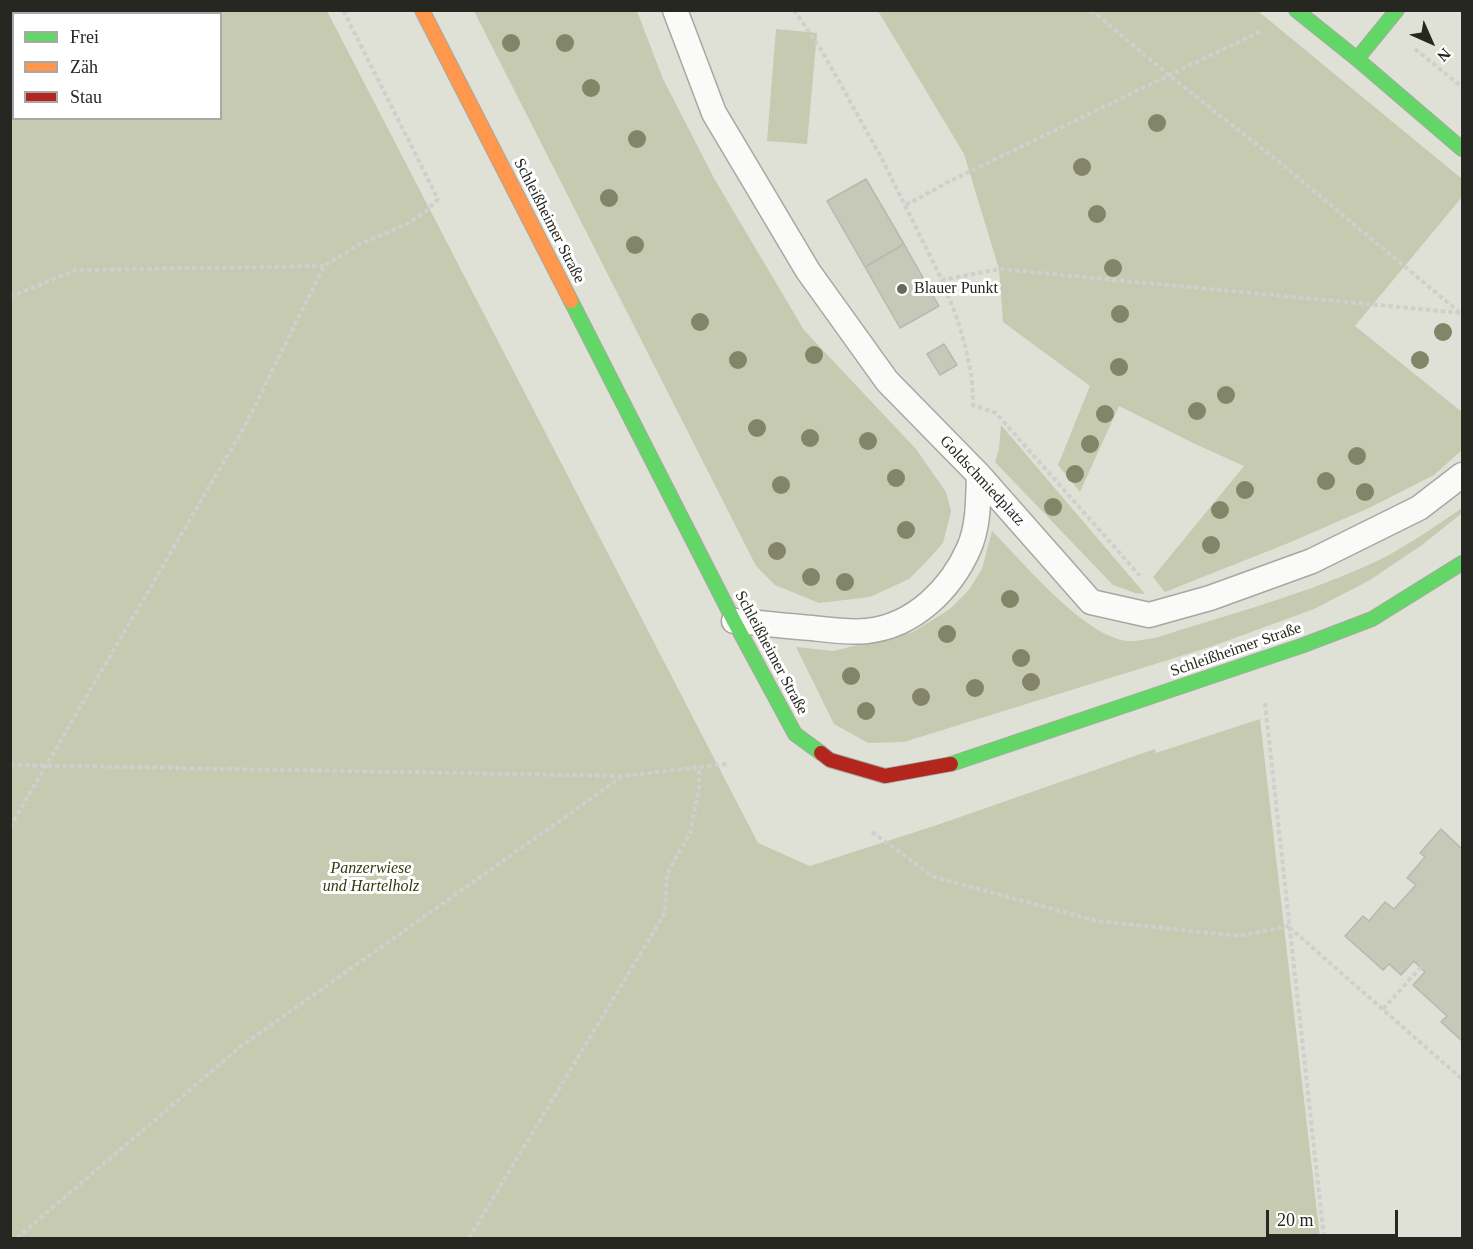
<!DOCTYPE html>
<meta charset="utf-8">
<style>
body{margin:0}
#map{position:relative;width:1473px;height:1249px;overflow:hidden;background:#dfe1d6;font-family:Georgia,serif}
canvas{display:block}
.frame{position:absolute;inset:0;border:12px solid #262720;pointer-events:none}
.legend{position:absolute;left:12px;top:12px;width:210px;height:108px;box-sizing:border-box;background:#fff;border:2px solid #a8a9a6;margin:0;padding:8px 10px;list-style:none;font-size:18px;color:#262720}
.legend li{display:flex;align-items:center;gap:12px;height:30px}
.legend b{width:30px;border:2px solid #a8a9a6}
.north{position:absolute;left:1401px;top:12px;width:60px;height:60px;-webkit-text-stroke:4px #fff;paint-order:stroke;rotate:135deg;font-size:16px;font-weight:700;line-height:24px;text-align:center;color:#262720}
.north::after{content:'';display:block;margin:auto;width:21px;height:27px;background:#262720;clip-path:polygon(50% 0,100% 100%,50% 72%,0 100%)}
.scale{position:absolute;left:1266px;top:1210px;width:132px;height:27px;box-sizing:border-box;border:3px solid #262720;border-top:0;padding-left:8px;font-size:18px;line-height:21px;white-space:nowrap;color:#262720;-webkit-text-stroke:4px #fff;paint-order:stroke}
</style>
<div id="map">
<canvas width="1473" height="1249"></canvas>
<div class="frame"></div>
<ul class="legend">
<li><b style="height:8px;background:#63d668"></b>Frei</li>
<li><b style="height:8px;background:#ff974d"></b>Zäh</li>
<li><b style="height:8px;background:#b3261e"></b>Stau</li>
</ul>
<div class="north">N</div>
<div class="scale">20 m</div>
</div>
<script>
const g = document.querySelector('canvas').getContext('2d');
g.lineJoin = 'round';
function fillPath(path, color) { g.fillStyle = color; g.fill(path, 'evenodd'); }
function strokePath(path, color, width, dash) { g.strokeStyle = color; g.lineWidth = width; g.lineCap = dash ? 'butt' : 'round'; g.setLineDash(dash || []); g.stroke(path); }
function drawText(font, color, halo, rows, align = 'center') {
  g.font = font + ' Georgia,serif'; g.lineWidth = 6; g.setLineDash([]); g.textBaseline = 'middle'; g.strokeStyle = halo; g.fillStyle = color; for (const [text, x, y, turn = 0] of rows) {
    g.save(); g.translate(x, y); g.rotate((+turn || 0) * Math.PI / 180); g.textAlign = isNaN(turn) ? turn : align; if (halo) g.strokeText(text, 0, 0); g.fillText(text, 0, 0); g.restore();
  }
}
const green = new Path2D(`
 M 10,11 L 327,11 L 758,843 L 810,866 L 937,825 L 1155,749 L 1156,753 L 1260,719 L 1320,1238 L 11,1238 ZM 14,14 L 220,14 L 220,118 L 14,118 Z
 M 474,11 L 637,11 L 663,79 L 715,180 L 804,330 L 916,449 L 946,492 L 951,511 L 943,543 L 925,563 L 909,579 L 870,597 L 819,603 L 775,585 L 756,566 Z
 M 878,11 L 1258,11 L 1462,179 L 1462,197 L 1355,326 L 1462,412 L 1462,450 L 1434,475 L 1369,508 L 1291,542 L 1165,592 L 1153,577 L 1244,466 L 1193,443 L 1119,406 L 1080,492 L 1058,465 L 1090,386 L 1003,322 L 999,269 L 964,154 Z
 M 776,29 L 817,33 L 807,144 L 767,141 Z
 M 1001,425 L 1145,594 L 1135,593 L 1113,585 L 995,462 L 999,449 Z
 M 1462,508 L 1462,513 L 1422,545 L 1370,580 L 1314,609 L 1213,646 L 904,742 L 868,743 L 834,724 L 796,647 L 833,651 L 913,632 L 950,609 L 968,591 L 982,569 L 992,531 C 1023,562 1084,636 1127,641 C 1135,642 1146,639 1155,638 C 1224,616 1296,597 1364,567 C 1399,552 1431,529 1462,508 Z`);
const building = new Path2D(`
 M 866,179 L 904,244 L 865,267 L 827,201 Z
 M 904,244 L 939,306 L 900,328 L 865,267 Z
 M 944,344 L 957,365 L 940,375 L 927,354 Z
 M 1441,829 L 1462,849 L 1462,1041 L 1441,1022 L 1447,1016 L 1413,985 L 1425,972 L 1414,961 L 1401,975 L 1389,964 L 1383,970 L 1345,936 L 1363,916 L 1369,921 L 1385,902 L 1394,909 L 1416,885 L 1407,878 L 1425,857 L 1420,853 Z`);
const path = new Path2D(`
 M 794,10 L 822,51 L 881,157 L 942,280 L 999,269 L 1462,313
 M 1091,10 L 1170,76 L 1279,162 L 1458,311
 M 1415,49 L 1462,87
 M 906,205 L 950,181 L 1263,30
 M 942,280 C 959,321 973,360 973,405 L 996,413 L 1140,576
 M 10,297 L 76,270 L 324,266
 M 1265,703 L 1324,1238
 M 10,765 L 622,776
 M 10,827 L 246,424 L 324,266 L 358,245 L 407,224 L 425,212 L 438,199 L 343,10
 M 872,832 L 934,877 L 1097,921 L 1239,936 L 1289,926
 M 1289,927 L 1462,1079
 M 1383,1009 L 1421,967
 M 17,1238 L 240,1047 L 623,776 L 727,764
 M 469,1238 L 665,913 L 667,874 L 690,833 L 699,788 L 699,768`);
const lane = new Path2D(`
 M 675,10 L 714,113 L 808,271 L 887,381 L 979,475 L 1091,602 L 1149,615 L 1210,598 L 1312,561 L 1419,508 L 1462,475
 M 734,621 C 760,623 786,626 812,628 C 830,630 849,633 867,631 C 914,626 951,589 969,548 C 979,525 978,499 979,475`);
const fast = new Path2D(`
 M 1296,10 L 1357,59 L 1462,149
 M 1357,59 L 1397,10
 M 571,301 L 734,621 L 795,734 L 821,753
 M 951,764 L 1301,646 L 1372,619 L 1462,563`);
const slow = new Path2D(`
 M 422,10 L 571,301`);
const jam = new Path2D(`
 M 821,753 L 830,760 L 885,776 L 951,764`);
const trees = [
 [511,43],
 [565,43],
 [591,88],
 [1157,123],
 [637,139],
 [1082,167],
 [609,198],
 [1097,214],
 [635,245],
 [1113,268],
 [1120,314],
 [700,322],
 [1443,332],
 [814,355],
 [738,360],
 [1420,360],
 [1119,367],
 [1226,395],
 [1197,411],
 [1105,414],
 [757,428],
 [810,438],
 [868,441],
 [1090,444],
 [1357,456],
 [1075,474],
 [896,478],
 [1326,481],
 [781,485],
 [1245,490],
 [1365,492],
 [1053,507],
 [1220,510],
 [906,530],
 [1211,545],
 [777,551],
 [811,577],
 [845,582],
 [1010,599],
 [947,634],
 [1021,658],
 [851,676],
 [1031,682],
 [975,688],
 [921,697],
 [866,711]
];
const markers = [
 [902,289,6,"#676860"]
];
const streetNames = [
 ["Schleißheimer Straße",549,221,63],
 ["Goldschmiedplatz",982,481,47],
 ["Schleißheimer Straße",1236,650,-19],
 ["Schleißheimer Straße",771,653,62]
];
const poiNames = [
 ["Blauer Punkt",914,289]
];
const parkNames = [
 ["Panzerwiese",371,869],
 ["und Hartelholz",371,887]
];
fillPath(green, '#c6cab0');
fillPath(building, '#c6c8b8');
strokePath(building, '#b7b8b0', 1.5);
strokePath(lane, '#a7a8a1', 27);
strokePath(fast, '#a7a8a1', 16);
strokePath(slow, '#a7a8a1', 16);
strokePath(jam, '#a7a8a1', 16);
strokePath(path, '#cfcfcd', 4, [4.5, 3]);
strokePath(lane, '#fafaf9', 24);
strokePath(fast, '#63d668', 14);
strokePath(slow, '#ff974d', 14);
strokePath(jam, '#b3261e', 14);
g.fillStyle = '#828567';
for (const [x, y] of trees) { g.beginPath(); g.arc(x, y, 9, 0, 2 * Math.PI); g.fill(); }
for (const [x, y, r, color] of markers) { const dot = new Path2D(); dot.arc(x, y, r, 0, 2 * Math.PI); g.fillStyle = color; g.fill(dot); strokePath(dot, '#fff', 2); }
drawText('16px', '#262720', '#fff', streetNames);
drawText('16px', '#262720', '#fff', poiNames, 'left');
drawText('italic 16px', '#35390c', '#fff', parkNames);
</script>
